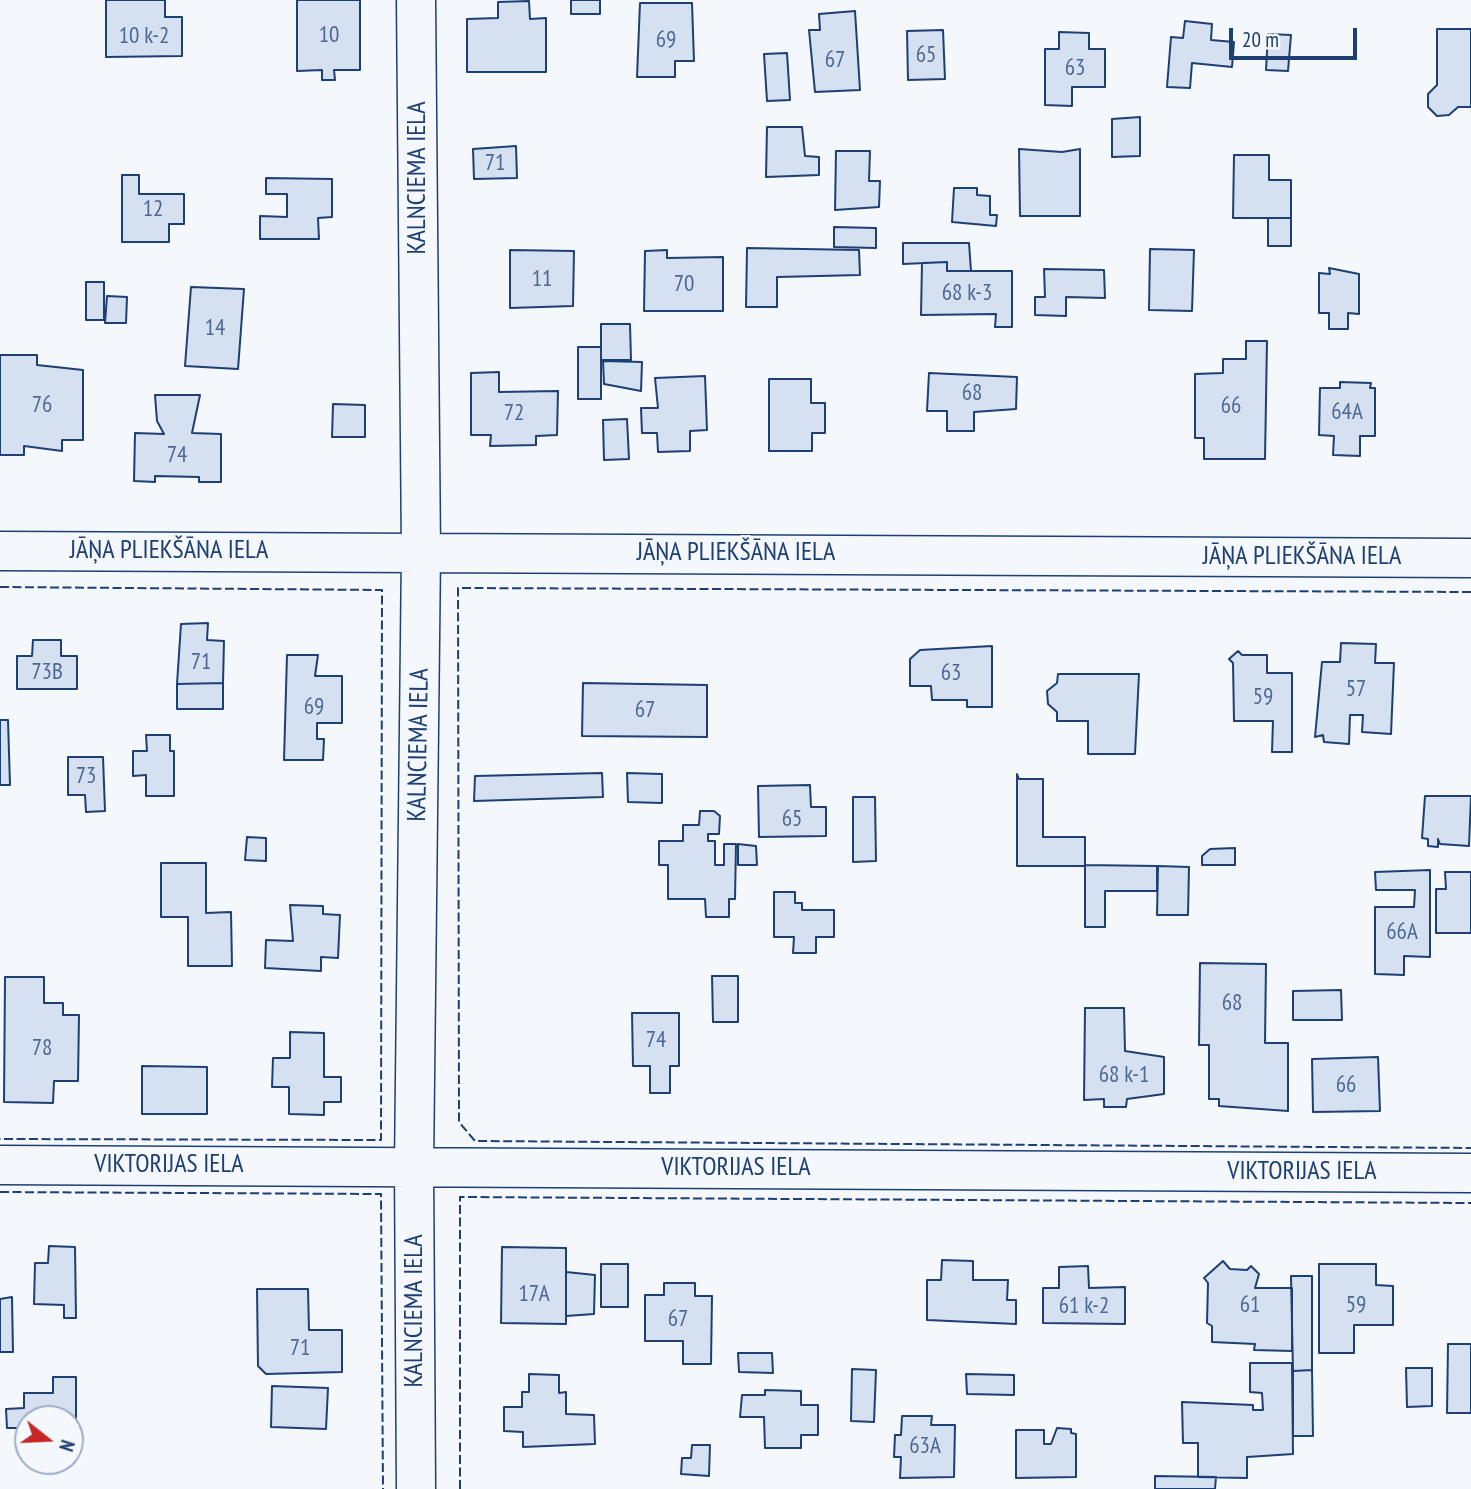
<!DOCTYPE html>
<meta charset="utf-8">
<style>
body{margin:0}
#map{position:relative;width:1471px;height:1489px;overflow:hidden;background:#f4f7fb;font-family:"PT Sans Narrow",sans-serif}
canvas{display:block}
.north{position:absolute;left:14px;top:1405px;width:70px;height:70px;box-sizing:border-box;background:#f4f7fb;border:2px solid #9eadc5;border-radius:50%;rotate:108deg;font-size:19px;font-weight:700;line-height:28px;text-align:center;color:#1d3f73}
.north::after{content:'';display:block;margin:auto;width:24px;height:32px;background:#c62828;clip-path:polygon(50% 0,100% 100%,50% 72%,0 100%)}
.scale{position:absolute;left:1229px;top:28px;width:128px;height:32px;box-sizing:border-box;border:4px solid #1d3f73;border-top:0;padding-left:9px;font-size:21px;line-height:24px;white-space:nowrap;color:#1d3f73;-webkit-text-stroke:5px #f4f7fb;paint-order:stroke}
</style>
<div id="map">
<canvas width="1471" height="1489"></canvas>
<div class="north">N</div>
<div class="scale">20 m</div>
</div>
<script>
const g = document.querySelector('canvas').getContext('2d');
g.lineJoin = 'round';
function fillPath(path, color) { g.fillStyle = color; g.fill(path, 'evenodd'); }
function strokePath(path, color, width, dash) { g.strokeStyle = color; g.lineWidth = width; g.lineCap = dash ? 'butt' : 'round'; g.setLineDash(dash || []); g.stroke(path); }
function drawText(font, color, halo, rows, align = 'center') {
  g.font = font + ' "PT Sans Narrow",sans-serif'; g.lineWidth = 5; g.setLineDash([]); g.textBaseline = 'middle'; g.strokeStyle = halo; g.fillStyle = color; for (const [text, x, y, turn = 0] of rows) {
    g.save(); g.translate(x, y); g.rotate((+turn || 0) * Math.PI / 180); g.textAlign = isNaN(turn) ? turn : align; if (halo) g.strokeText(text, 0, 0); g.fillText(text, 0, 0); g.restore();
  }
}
const building = new Path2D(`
 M 106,0 L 165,0 L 165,17 L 182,17 L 182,56 L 106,57 Z
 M 297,0 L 360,0 L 360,70 L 334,70 L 335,80 L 322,80 L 322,70 L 297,71 Z
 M 571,0 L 600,0 L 600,14 L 571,14 Z
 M 529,1 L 530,19 L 546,18 L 546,72 L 467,72 L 467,19 L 498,18 L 498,2 Z
 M 640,3 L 692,3 L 694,61 L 675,61 L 675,77 L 637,77 Z
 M 855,11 L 860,90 L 815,92 L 809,30 L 820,30 L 819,14 Z
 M 1185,21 L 1212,24 L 1211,40 L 1234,42 L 1232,67 L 1192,63 L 1190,88 L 1167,87 L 1171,37 L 1183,38 Z
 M 1437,29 L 1471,29 L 1471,107 L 1458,107 L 1449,115 L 1437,116 L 1428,107 L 1428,94 L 1437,85 Z
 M 943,30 L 945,79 L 908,80 L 907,31 Z
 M 1059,32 L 1089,33 L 1089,49 L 1105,49 L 1105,87 L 1072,87 L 1072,106 L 1045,105 L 1045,49 L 1059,49 Z
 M 1268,34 L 1291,35 L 1288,71 L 1266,70 Z
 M 787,53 L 790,100 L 767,101 L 764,54 Z
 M 1140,117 L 1140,156 L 1112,157 L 1112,119 Z
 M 767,127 L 802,127 L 805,156 L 819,157 L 819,175 L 766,177 Z
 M 516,146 L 517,178 L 474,179 L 473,149 Z
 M 1019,149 L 1062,152 L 1080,149 L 1080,216 L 1020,216 Z
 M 836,151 L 870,151 L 869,181 L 880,181 L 879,207 L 835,210 Z
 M 1234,155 L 1269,155 L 1269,180 L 1291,180 L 1291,218 L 1233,218 Z
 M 122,175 L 139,175 L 139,194 L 184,194 L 184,224 L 169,224 L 169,242 L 122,242 Z
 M 266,178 L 332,179 L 332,217 L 318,218 L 319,239 L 260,239 L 260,216 L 287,217 L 287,194 L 266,194 Z
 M 954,188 L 977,188 L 977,195 L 990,196 L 990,215 L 997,215 L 996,226 L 952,222 Z
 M 1268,218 L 1291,218 L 1291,246 L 1268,246 Z
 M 834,227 L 876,228 L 876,248 L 834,247 Z
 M 903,243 L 969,243 L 971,271 L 947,271 L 947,262 L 903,264 Z
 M 747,248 L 859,250 L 860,275 L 777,277 L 777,307 L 746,307 Z
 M 1150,249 L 1194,250 L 1192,311 L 1149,310 Z
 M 510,250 L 574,251 L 573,306 L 510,308 Z
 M 667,250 L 667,258 L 723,257 L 723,311 L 644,311 L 645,251 Z
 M 947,262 L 947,271 L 1012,271 L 1012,327 L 995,327 L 996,314 L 921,315 L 922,263 Z
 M 1329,268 L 1359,274 L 1359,314 L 1348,313 L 1348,329 L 1329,329 L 1329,313 L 1319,313 L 1319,273 L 1330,274 Z
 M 1044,269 L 1104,270 L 1105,298 L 1066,297 L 1066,316 L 1035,315 L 1035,297 L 1045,297 Z
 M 86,282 L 104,282 L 104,320 L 86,320 Z
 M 191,287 L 244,289 L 238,369 L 185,366 Z
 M 107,296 L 127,297 L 126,323 L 105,323 Z
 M 601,324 L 630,324 L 631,360 L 601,360 Z
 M 1246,341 L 1267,341 L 1265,459 L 1204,459 L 1204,438 L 1195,438 L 1195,374 L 1223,373 L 1223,359 L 1246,359 Z
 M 578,347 L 601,347 L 601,399 L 578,399 Z
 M 0,355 L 37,355 L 37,365 L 83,370 L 83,440 L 62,440 L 62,451 L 24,446 L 24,455 L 0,455 Z
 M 603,361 L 642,362 L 641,391 L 604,384 Z
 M 499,372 L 499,392 L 558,391 L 557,435 L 536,436 L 536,445 L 490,446 L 491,435 L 471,435 L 471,373 Z
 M 929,373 L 1017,377 L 1016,409 L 974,412 L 974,431 L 947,431 L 947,411 L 927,411 Z
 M 705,376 L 707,430 L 690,431 L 690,451 L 658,452 L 657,433 L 642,433 L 641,408 L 658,408 L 655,378 Z
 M 769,379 L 811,379 L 811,403 L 825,403 L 825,433 L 812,433 L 812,451 L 769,451 Z
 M 1340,382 L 1371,383 L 1370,388 L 1375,388 L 1375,436 L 1360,436 L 1360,456 L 1333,455 L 1334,436 L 1319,435 L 1320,388 L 1340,388 Z
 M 155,395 L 200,395 L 192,433 L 221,434 L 221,482 L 199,482 L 199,477 L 155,476 L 155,482 L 134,481 L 135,433 L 164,434 L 157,421 Z
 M 333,404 L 365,405 L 365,437 L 332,437 Z
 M 627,419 L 629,459 L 604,460 L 603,420 Z
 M 208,623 L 207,640 L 224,641 L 223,683 L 177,684 L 181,624 Z
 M 33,640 L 61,640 L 61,656 L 77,656 L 77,689 L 17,689 L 17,656 L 32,656 Z
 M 1341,643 L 1376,644 L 1375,663 L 1394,663 L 1391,734 L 1362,732 L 1363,715 L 1350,715 L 1349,744 L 1324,742 L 1323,735 L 1315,737 L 1322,662 L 1340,662 Z
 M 992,646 L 992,707 L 967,707 L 967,700 L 932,700 L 931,686 L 910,686 L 910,659 L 920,650 Z
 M 1238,651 L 1242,655 L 1267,655 L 1267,673 L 1292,673 L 1292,752 L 1272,752 L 1273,721 L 1234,721 L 1233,663 L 1229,659 Z
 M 287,655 L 318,655 L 315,676 L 342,676 L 342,723 L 317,723 L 317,739 L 324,739 L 323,760 L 284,760 Z
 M 1058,674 L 1139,674 L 1135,754 L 1088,754 L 1088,721 L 1057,721 L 1057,712 L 1048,704 L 1047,691 L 1057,683 Z
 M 223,683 L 223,709 L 177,709 L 177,684 Z
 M 583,683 L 707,685 L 707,737 L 582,736 Z
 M 0,720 L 8,720 L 10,785 L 0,785 Z
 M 146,735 L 170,735 L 170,751 L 174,751 L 174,796 L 146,796 L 146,775 L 133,776 L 133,751 L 147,751 Z
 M 68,757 L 103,757 L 105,811 L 86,812 L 85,795 L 68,795 Z
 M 602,773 L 603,797 L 474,801 L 475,776 Z
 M 627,773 L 662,774 L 662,803 L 628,802 Z
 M 1017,774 L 1019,779 L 1043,779 L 1043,837 L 1085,837 L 1085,866 L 1017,866 Z
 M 810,785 L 811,807 L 826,807 L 826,836 L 759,837 L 758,786 Z
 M 1425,796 L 1471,796 L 1469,846 L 1440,844 L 1438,839 L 1438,847 L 1428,846 L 1428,839 L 1422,838 Z
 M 853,797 L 875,797 L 876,861 L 853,862 Z
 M 700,811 L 714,811 L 720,816 L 719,834 L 708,834 L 708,841 L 715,841 L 715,865 L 724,865 L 724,844 L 736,844 L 735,899 L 729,899 L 729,917 L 706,917 L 705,899 L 668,899 L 668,865 L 659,865 L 659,841 L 683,841 L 683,825 L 699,825 Z
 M 247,837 L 266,838 L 266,861 L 245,860 Z
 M 738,844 L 756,846 L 757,865 L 738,865 Z
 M 1235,848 L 1235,865 L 1202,865 L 1202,856 L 1210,849 Z
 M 161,863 L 206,863 L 206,913 L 231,912 L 232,966 L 188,966 L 188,917 L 161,917 Z
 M 1085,865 L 1157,866 L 1157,891 L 1105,891 L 1105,927 L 1085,927 Z
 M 1158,866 L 1189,867 L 1188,915 L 1157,915 Z
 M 1430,870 L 1430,957 L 1404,956 L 1404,975 L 1375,974 L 1375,907 L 1414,907 L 1415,890 L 1376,890 L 1375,872 Z
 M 1445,872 L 1471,872 L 1471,933 L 1436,933 L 1436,889 L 1446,889 Z
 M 774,892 L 795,892 L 795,903 L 802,903 L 802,910 L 834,910 L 834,937 L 816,937 L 816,953 L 793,953 L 794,937 L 774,937 Z
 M 290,905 L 323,906 L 323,914 L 340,915 L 338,958 L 321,957 L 321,971 L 265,968 L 266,940 L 293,941 Z
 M 1200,963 L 1266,964 L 1265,1043 L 1288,1043 L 1288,1111 L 1219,1106 L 1219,1099 L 1209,1099 L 1209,1045 L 1199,1045 Z
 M 712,976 L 738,976 L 738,1022 L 713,1022 Z
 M 5,977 L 44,977 L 44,1003 L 63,1003 L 63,1015 L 79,1015 L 78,1081 L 54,1081 L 53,1103 L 4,1102 Z
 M 1341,990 L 1342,1020 L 1293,1020 L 1293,991 Z
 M 1085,1008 L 1124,1008 L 1125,1051 L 1164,1057 L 1164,1094 L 1127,1099 L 1126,1107 L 1104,1107 L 1104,1099 L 1084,1100 Z
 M 632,1013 L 679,1013 L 679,1066 L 670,1066 L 670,1093 L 650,1093 L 650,1066 L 633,1066 Z
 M 290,1032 L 324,1033 L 324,1077 L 341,1077 L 341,1102 L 324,1102 L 324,1115 L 289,1114 L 289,1087 L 272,1087 L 273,1058 L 290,1058 Z
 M 1378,1057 L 1380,1111 L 1313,1112 L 1312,1059 Z
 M 142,1066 L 207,1067 L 207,1114 L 142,1114 Z
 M 49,1246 L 75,1247 L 76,1318 L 64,1318 L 64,1305 L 34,1304 L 35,1263 L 48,1263 Z
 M 502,1247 L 566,1248 L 566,1324 L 501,1323 Z
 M 942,1260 L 973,1261 L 973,1280 L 1008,1280 L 1007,1300 L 1016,1300 L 1016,1324 L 927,1320 L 927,1280 L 941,1280 Z
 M 1223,1261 L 1230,1269 L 1247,1270 L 1251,1266 L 1259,1274 L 1255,1288 L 1292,1288 L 1292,1351 L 1254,1350 L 1255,1344 L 1212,1342 L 1212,1326 L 1207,1323 L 1208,1283 L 1204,1278 Z
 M 601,1264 L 628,1264 L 628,1307 L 601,1307 Z
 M 1319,1264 L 1376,1264 L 1376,1285 L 1393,1286 L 1393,1325 L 1354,1325 L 1354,1353 L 1319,1353 Z
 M 1088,1266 L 1089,1288 L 1125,1287 L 1125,1324 L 1043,1323 L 1043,1288 L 1059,1288 L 1059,1267 Z
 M 566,1272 L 595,1275 L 594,1314 L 566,1316 Z
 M 1291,1276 L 1312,1276 L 1312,1370 L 1293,1371 Z
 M 664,1283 L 695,1283 L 695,1296 L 712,1296 L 711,1364 L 683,1364 L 683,1341 L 645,1341 L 645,1295 L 664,1295 Z
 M 257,1289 L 308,1289 L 309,1330 L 342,1330 L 342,1372 L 266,1374 L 258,1366 Z
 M 12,1297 L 13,1352 L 0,1352 L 0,1299 Z
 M 1448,1344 L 1471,1344 L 1471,1413 L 1447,1413 Z
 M 738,1353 L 772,1353 L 773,1373 L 739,1372 Z
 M 1250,1363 L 1292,1363 L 1293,1454 L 1247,1457 L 1247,1478 L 1198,1477 L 1198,1443 L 1183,1443 L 1182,1402 L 1253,1405 L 1253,1410 L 1263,1410 L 1262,1393 L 1250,1392 Z
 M 1406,1368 L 1432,1368 L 1432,1406 L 1407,1407 Z
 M 852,1369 L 876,1370 L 874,1422 L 851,1421 Z
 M 1312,1370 L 1313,1436 L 1293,1436 L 1293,1371 Z
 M 529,1374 L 559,1375 L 559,1393 L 566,1392 L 566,1414 L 594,1415 L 595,1444 L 523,1447 L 523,1432 L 504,1431 L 504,1407 L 522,1407 L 522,1392 L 529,1392 Z
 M 966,1374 L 1014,1375 L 1014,1395 L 967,1394 Z
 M 53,1377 L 76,1377 L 76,1428 L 70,1428 L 70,1419 L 28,1419 L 28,1428 L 7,1428 L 6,1409 L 24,1408 L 24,1393 L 53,1393 Z
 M 272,1386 L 328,1388 L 326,1429 L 271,1427 Z
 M 765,1390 L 801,1391 L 801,1405 L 818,1405 L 818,1435 L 801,1435 L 801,1448 L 765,1448 L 764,1417 L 740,1417 L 742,1395 L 765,1395 Z
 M 902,1416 L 932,1416 L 931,1425 L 955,1425 L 954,1477 L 900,1478 L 901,1457 L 894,1457 L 895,1435 L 901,1435 Z
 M 1057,1428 L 1071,1429 L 1071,1433 L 1076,1434 L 1076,1477 L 1016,1478 L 1016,1430 L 1044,1430 L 1044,1444 L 1051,1444 Z
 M 692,1445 L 710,1445 L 709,1476 L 681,1474 L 682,1458 L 691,1458 Z
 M 1155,1476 L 1216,1477 L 1215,1489 L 1155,1489 Z`);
const minor = new Path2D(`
 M 0,551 L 1471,558
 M 0,1165 L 1471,1173
 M 416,1489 L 414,1166 L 421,552 L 416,0`);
const fence = new Path2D(`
 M 0,587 L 382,590 L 381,1140 L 0,1139
 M 1471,592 L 458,588 L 459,1122 L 475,1141 L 1471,1148
 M 0,1192 L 381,1194 L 383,1489
 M 460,1489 L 460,1197 L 1471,1203`);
const numberNames = [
 ["10",329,35],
 ["10 k-2",144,36],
 ["69",666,40],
 ["65",926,55],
 ["67",835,60],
 ["63",1075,68],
 ["71",495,163],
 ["12",153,209],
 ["11",542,279],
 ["70",684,284],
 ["68 k-3",967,293],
 ["14",215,328],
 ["68",972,393],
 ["76",42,405],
 ["66",1231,406],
 ["64A",1347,412],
 ["72",514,413],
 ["74",177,455],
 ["71",201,662],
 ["73B",47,672],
 ["63",951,673],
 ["57",1356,689],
 ["59",1263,697],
 ["69",314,707],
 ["67",645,710],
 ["73",86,776],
 ["65",792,819],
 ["66A",1402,932],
 ["68",1232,1003],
 ["74",656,1040],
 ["78",42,1048],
 ["68 k-1",1124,1075],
 ["66",1346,1085],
 ["17A",534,1294],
 ["61",1250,1305],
 ["59",1356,1305],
 ["61 k-2",1084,1306],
 ["67",678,1319],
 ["71",300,1348],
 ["63A",925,1446]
];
const streetNames = [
 ["KALNCIEMA IELA",418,178,-90],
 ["JĀŅA PLIEKŠĀNA IELA",169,551],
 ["JĀŅA PLIEKŠĀNA IELA",736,553],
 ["JĀŅA PLIEKŠĀNA IELA",1302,557],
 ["KALNCIEMA IELA",419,745,-89],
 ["VIKTORIJAS IELA",169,1165],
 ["VIKTORIJAS IELA",736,1168],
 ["VIKTORIJAS IELA",1302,1172],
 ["KALNCIEMA IELA",415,1311,-90]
];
fillPath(building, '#d5e0f0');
strokePath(building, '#1d3f73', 2);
strokePath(minor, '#1d3f73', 41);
strokePath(minor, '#f4f7fb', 38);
strokePath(fence, '#1d3f73', 2, [9, 3.5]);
drawText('23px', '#4b6792', null, numberNames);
drawText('26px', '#1d3f73', '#f4f7fb', streetNames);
</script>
